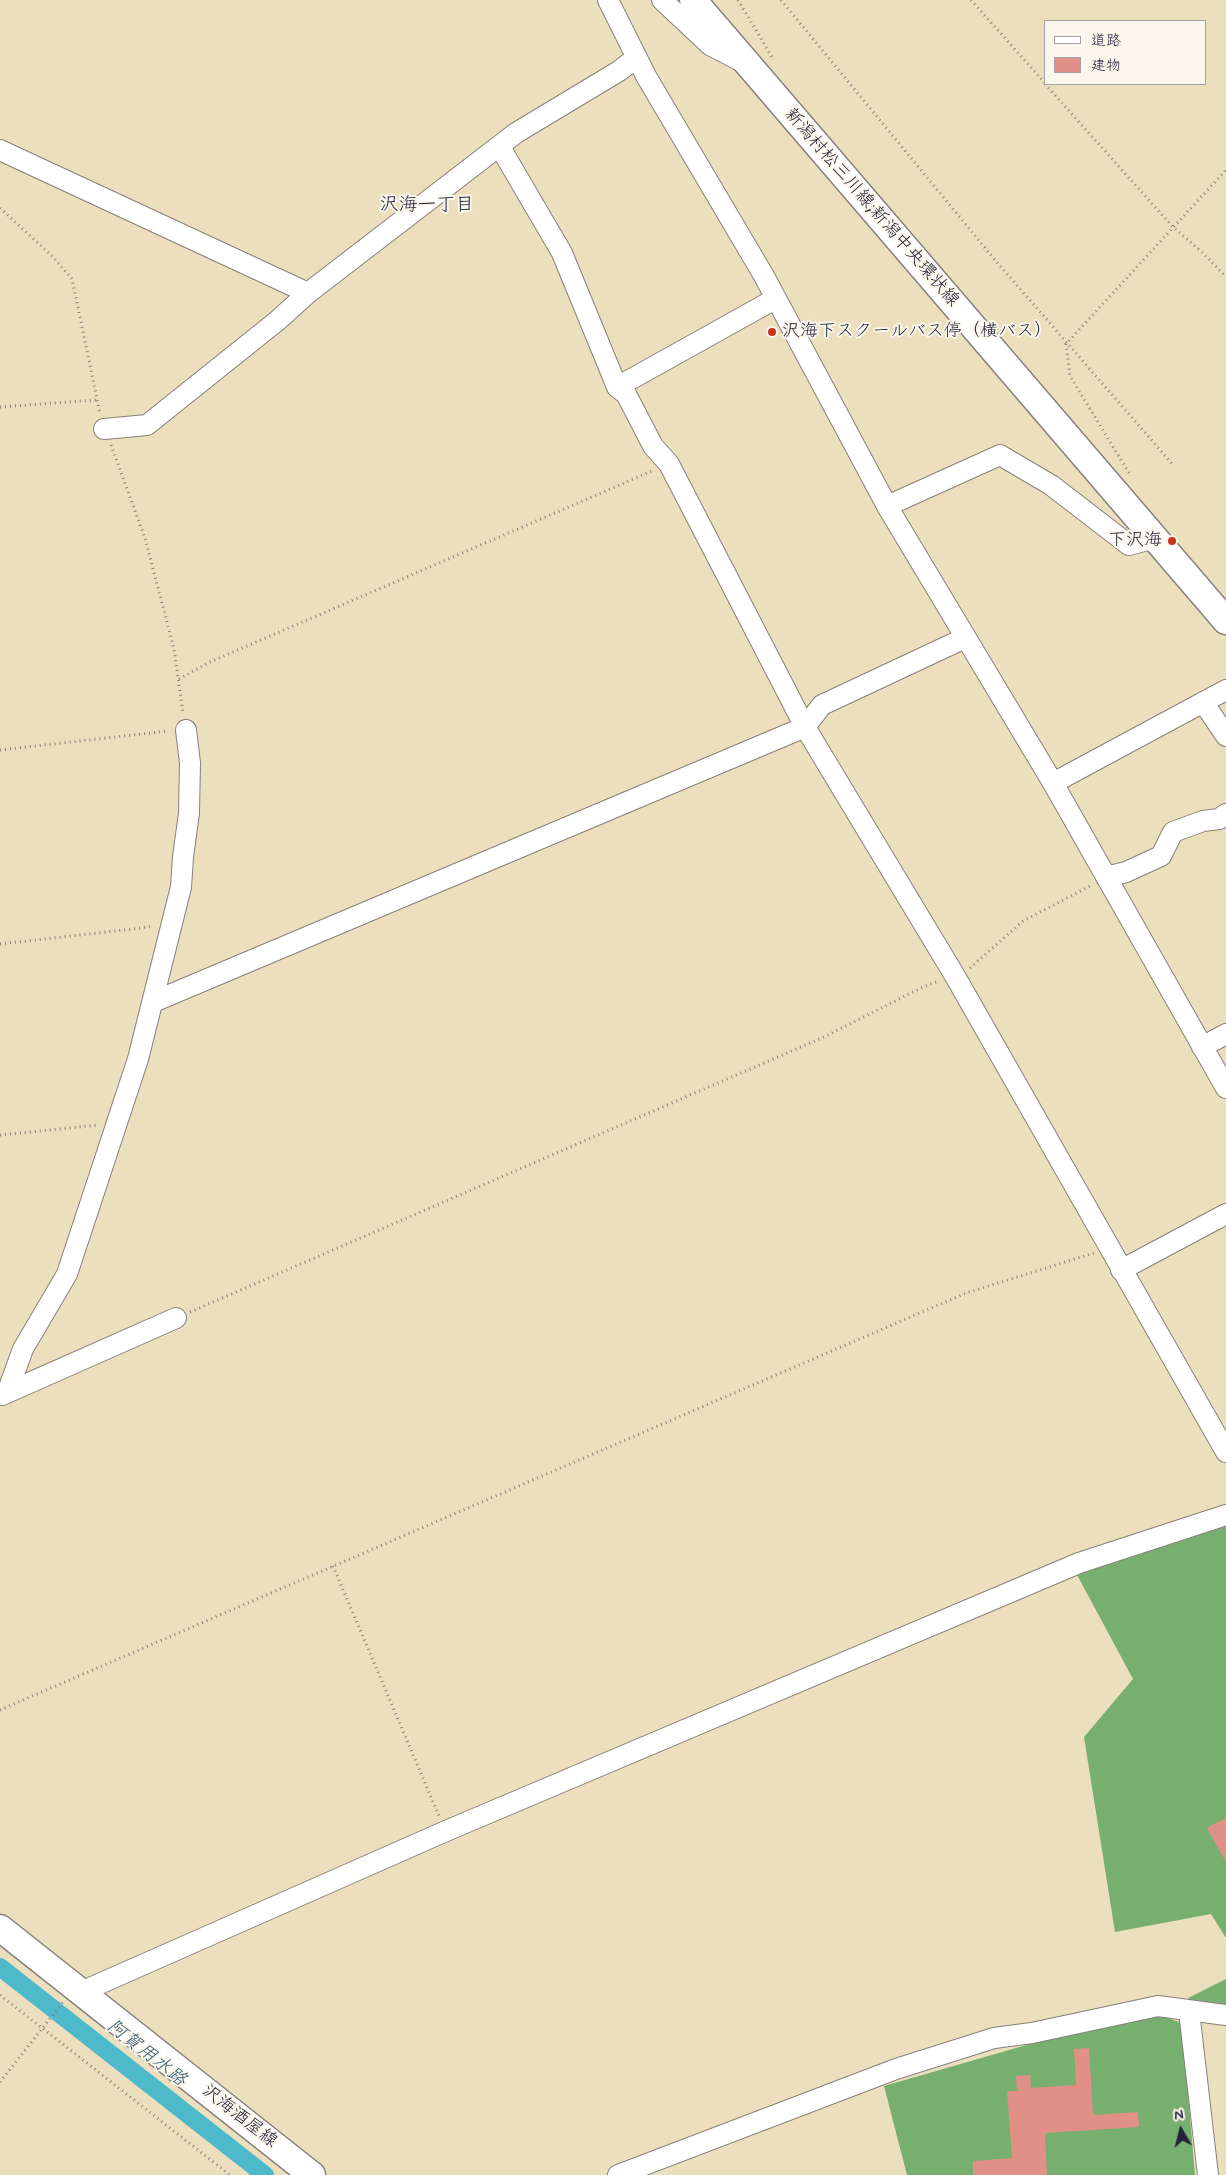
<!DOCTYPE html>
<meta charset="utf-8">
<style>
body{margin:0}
#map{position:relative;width:1226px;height:2175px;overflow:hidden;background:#ecdfbd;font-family:Mynerve,"Klee One",sans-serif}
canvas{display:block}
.legend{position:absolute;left:1044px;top:20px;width:162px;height:65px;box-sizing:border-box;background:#fbf7ec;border:1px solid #a4a2a5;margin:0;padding:6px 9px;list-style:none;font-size:15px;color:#22223b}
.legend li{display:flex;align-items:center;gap:10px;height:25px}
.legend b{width:25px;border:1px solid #a4a2a5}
.north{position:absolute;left:1156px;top:2105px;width:50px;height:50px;-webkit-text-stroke:4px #fbf7ec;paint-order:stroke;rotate:352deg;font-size:14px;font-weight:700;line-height:20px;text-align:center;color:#22223b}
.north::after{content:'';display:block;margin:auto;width:18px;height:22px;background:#22223b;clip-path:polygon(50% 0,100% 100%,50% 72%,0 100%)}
</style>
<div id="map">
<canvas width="1226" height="2175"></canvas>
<ul class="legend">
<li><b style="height:6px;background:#fff"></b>道路</li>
<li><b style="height:14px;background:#e19087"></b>建物</li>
</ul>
<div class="north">N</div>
</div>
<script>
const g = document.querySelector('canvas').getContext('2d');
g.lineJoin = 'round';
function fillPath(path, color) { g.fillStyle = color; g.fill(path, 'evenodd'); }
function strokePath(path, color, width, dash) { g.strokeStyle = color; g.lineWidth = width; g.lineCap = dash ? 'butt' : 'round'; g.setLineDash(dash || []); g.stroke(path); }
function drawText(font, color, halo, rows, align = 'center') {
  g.font = font + ' Mynerve,"Klee One",sans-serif'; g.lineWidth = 4; g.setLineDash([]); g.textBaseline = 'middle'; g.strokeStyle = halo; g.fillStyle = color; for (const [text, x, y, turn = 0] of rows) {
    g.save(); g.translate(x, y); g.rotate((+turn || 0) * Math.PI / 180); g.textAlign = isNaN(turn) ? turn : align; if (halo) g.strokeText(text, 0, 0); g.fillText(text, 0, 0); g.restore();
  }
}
const forest = new Path2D(`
 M 1226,1523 L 1226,1938 L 1211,1914 L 1115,1932 L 1084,1737 L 1133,1679 L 1076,1573 Z
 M 1226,1979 L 1226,2016 L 1215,2021 L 1188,1998 Z
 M 1156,2014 L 1182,2023 L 1195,2175 L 907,2175 L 884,2086 L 1068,2033 Z`);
const canal = new Path2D(`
 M 0,1967 L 265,2175`);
const building = new Path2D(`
 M 1226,1818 L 1226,1862 L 1207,1828 Z
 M 1089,2048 L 1093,2115 L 1138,2112 L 1139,2127 L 1045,2133 L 1047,2175 L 973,2175 L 973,2161 L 1012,2158 L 1007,2091 L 1017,2091 L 1016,2076 L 1030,2075 L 1031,2088 L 1076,2085 L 1074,2049 Z`);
const path = new Path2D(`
 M 738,0 L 772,57
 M 781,0 L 995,260 L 1174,466
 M 971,0 L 1045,83
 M 1045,84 L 1173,227 L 1204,254 L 1226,277
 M 0,208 L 53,257 L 72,279 L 100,413
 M 0,407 L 96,400
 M 111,445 L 145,538 L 174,649 L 183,713
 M 1129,473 L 1070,376 L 1066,344 L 1226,170
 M 179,679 L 210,662 L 652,471
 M 0,750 L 168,731
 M 0,944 L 142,928 L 152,926
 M 970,968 L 1023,921 L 1092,885
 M 0,1135 L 99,1125
 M 190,1312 L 824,1037 L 923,987 L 939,981
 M 333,1566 L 439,1816
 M 0,1710 L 966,1293 L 1094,1253
 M 0,1995 L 230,2175
 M 0,2082 L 63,2002`);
const minor = new Path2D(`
 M 608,0 L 646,76 L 764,276 L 887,506 L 1053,783 L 1226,1088
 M 662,0 L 710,45 L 741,61
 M 500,147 L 562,253 L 617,387 L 626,394 L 653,446 L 669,464 L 805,727 L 955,976 L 1226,1452
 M 0,150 L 308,293
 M 617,387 L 775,299
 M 104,429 L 147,425 L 277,321 L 308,293 L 516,133 L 619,71 L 636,58
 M 887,506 L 1000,455 L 1051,485 L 1129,545 L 1155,538
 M 1203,702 L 1226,736
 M 1053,783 L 1226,690
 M 1106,877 L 1126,872 L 1161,856 L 1173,832 L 1203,821 L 1219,819 L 1226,814
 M 153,1002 L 805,727 L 822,705 L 965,638
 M 1202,1047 L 1226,1034
 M 1121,1270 L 1226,1214
 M 7,1393 L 23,1349 L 67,1274 L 138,1059 L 181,887 L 183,857 L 189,813 L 190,763 L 186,730
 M 2,1395 L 176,1318
 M 81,1992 L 446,1831 L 1079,1563 L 1226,1515
 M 1189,2011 L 1208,2175
 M 618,2175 L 896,2069 L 994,2038 L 1032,2033 L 1158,2006 L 1226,2015`);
const major = new Path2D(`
 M 693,0 L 1226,621
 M 0,1928 L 312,2175`);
const markers = [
 [772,332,5,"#c8321e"],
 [1172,541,5,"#c8321e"]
];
const streetNames = [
 ["新潟村松三川線;新潟中央環状線",871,208,49],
 ["沢海酒屋線",239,2117,38]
];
const poiNames = [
 ["沢海下スクールバス停（横バス）",782,332],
 ["下沢海",1162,541,"right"]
];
const neighbourhoodNames = [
 ["沢海一丁目",427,206]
];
const waterNames = [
 ["阿賀用水路",146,2054,38]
];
fillPath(forest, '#77b06e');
strokePath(canal, '#4eb9cb', 18);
fillPath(building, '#e19087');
strokePath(minor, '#87807c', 22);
strokePath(major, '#87807c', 29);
strokePath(path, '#87807c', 3, [1, 4]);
strokePath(minor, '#fff', 20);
strokePath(major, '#fff', 26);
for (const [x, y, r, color] of markers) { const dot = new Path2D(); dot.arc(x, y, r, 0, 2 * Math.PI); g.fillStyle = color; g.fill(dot); strokePath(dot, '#fbf7ec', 2); }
drawText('18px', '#22223b', '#fbf7ec', streetNames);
drawText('18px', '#22223b', '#fbf7ec', poiNames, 'left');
drawText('19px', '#22223b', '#fbf7ec', neighbourhoodNames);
drawText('italic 19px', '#345e75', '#fbf7ec', waterNames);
</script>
